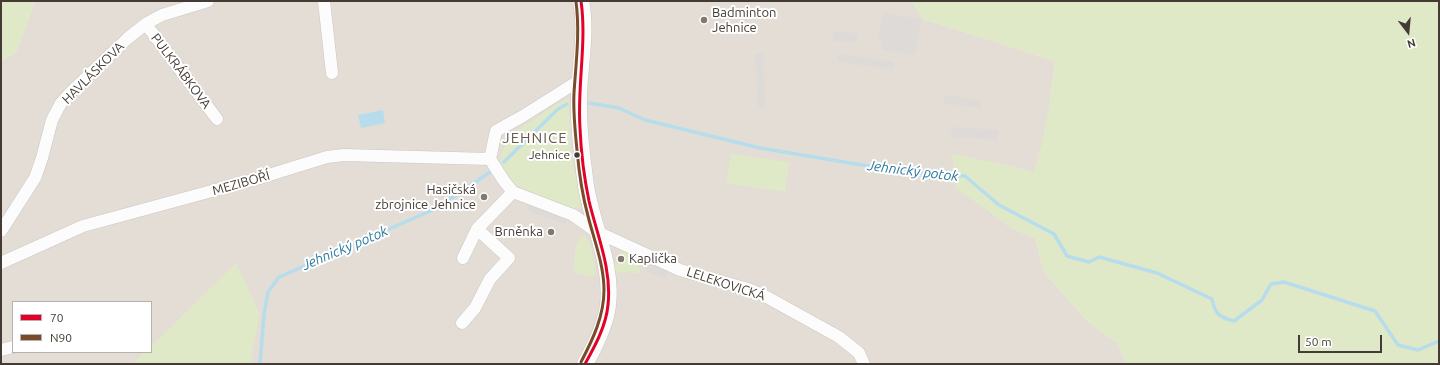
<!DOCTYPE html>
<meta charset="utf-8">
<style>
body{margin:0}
#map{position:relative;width:1440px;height:365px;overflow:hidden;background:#eeebe8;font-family:Ubuntu,sans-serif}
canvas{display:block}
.frame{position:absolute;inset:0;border:2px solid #443c34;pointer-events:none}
.legend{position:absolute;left:12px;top:301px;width:140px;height:52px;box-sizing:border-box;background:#fff;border:1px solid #b4b1ae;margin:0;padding:5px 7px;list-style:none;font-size:12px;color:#443c34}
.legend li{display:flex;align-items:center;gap:8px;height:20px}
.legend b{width:20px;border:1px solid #b4b1ae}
.north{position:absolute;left:1388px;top:12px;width:40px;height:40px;-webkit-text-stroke:3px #fff;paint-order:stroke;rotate:164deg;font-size:11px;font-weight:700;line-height:16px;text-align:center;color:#443c34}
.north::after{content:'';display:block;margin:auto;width:14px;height:18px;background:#443c34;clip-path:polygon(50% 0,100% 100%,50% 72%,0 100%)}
.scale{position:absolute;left:1298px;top:335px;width:84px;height:18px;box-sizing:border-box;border:2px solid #443c34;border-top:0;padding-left:5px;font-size:12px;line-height:14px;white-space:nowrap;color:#443c34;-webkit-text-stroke:3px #fff;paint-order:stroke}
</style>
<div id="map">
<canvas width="1440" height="365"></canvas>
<div class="frame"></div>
<ul class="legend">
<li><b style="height:5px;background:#e4002b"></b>70</li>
<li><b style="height:5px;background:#7a4b2a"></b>N90</li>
</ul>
<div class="north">N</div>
<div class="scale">50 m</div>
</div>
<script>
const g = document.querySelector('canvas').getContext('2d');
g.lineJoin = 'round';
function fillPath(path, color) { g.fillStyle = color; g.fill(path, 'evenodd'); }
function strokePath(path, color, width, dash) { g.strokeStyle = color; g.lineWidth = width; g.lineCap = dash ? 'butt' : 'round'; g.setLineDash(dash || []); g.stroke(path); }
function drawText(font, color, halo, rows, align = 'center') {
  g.font = font + ' Ubuntu,sans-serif'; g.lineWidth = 4; g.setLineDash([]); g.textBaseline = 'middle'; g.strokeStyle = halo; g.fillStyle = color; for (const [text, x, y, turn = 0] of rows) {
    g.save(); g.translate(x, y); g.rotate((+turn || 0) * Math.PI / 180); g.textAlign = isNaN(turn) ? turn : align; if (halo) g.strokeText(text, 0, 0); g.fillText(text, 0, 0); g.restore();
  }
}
const residential = new Path2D(`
 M 35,1 L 911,1 L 923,19 L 1055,61 L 1049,108 L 1042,146 L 1034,173 L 1012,166 L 990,212 L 1011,228 L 1035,238 L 1044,272 L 1086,320 L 1117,343 L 1127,364 L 1,364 L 1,61 L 16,53 ZM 13,302 L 151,302 L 151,352 L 13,352 Z`);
const green = new Path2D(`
 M 1,1 L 35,1 L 16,53 L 1,61 Z
 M 911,1 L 1439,1 L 1439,364 L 1127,364 L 1117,343 L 1086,320 L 1044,272 L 1035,238 L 1011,228 L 990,212 L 956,189 L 952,154 L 1012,166 L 1034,173 C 1045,136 1051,99 1055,61 L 923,19 Z
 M 569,98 L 570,145 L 581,207 L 573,210 L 530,195 L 513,182 L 500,162 L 502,152 L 510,135 L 557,104 Z
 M 731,154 L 789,162 L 785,192 L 726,183 Z
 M 584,236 C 592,241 594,262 596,272 L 595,275 L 592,277 L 575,273 L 574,269 C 575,259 573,240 584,236 Z
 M 621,250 L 638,259 L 640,272 L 638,273 L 616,272 L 614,263 L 624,263 L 624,257 L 621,256 Z
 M 236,263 L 260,314 L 250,364 L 132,364 L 144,352 L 151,352 L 151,346 Z`);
const parking = new Path2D(`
 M 883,13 L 921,19 L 916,46 L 878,40 Z
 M 833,32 L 857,33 L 857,42 L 833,41 Z
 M 883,42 L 917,47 L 915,55 L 882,50 Z
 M 755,54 L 763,54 L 766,107 L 758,107 Z
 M 838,54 L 894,62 L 893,70 L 837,61 Z
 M 945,95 L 982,101 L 981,108 L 943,103 Z
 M 952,127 L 998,130 L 998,140 L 951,137 Z
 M 525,200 L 565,216 L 567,225 L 529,211 Z
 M 650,263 L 668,271 L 666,279 L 646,271 Z`);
const water = new Path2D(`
 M 383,110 L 385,123 L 361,128 L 358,115 Z`);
const stream = new Path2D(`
 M 589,103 L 619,108 L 645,120 L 760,148 L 898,171 L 965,176 L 999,205 L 1054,234 L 1067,256 L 1089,262 L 1099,257 L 1157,273 L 1212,299 C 1215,314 1219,317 1234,321 L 1262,300 L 1271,284 L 1284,282 L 1375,311 L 1398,345 L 1418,350 L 1439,341
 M 504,162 L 558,109 L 567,104
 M 260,364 L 264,314 L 268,292 L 279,277 L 435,209 L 489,173`);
const minor = new Path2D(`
 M 324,1 L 332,73
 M 147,23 L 148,27 L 217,119
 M 580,80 L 523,116 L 496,131 L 490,159 L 504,181 L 513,192 L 573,215 L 597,232 L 680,270 L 748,289 L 763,295 L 839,337 L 859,353 L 864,364
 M 1,231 L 35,178 L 42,158 L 52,120 L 61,103 L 72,91 L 128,38 L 147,23 L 162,15 L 208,1
 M 463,258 L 477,229 L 513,192
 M 1,263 L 83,226 L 256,179 L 327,157 L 344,155 L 490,159
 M 462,323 L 475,308 L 490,279 L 509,258 L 477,229
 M 1,350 L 13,347`);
const tertiary = new Path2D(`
 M 581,1 C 587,32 580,64 579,95 C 578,125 582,156 586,186 C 592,225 613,264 608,305 C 606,323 594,348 585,364`);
const bus1 = new Path2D(`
 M 581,1 C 587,43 577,86 580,128 C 581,152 584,177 589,201 C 597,235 612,269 608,305 C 606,326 595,346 585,364`);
const bus2 = new Path2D(`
 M 576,2 C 580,32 576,62 574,93 C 573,112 575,131 577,150 C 579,173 582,194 588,216 C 594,240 604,265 604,290 C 604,316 593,339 581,362`);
const markers = [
 [704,20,4,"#807973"],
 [577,155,3.5,"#443c34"],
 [484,197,4,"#807973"],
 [551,232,4,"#807973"],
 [621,259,4,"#807973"]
];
const busNames = [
 ["Jehnice",570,155]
];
const poiNames = [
 ["Badminton",712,13],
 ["Jehnice",712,28],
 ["Hasičská",476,190,"right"],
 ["zbrojnice Jehnice",476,205,"right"],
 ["Brněnka",543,232,"right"],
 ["Kaplička",629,259]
];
const streetNames = [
 ["PULKRÁBKOVA",181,71,53],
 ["HAVLÁSKOVA",93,73,-45],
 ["MEZIBOŘÍ",241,183,-16],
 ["LELEKOVICKÁ",726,284,18]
];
const waterNames = [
 ["Jehnický potok",913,171,7],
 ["Jehnický potok",345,248,-23]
];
const quarterNames = [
 ["JEHNICE",535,138]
];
fillPath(residential, '#e3ddd5');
fillPath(green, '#dfe9c7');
fillPath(parking, '#dddad7');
fillPath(water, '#b7dded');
strokePath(stream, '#b7dded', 3.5);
strokePath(minor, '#cbc7c4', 13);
strokePath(tertiary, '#cbc7c4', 17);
strokePath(minor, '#fcfcfc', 12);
strokePath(tertiary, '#fcfcfc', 16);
strokePath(bus1, '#e4002b', 3);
strokePath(bus2, '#7a4b2a', 3);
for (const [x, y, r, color] of markers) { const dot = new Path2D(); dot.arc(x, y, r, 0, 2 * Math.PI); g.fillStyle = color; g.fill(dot); strokePath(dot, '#fff', 1.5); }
drawText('12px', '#443c34', '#fff', busNames, 'right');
drawText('13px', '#443c34', '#fff', poiNames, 'left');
drawText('13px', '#443c34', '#fff', streetNames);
drawText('italic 14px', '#2b799f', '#fff', waterNames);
g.letterSpacing = '1px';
drawText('15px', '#67594b', '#fff', quarterNames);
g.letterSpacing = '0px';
</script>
